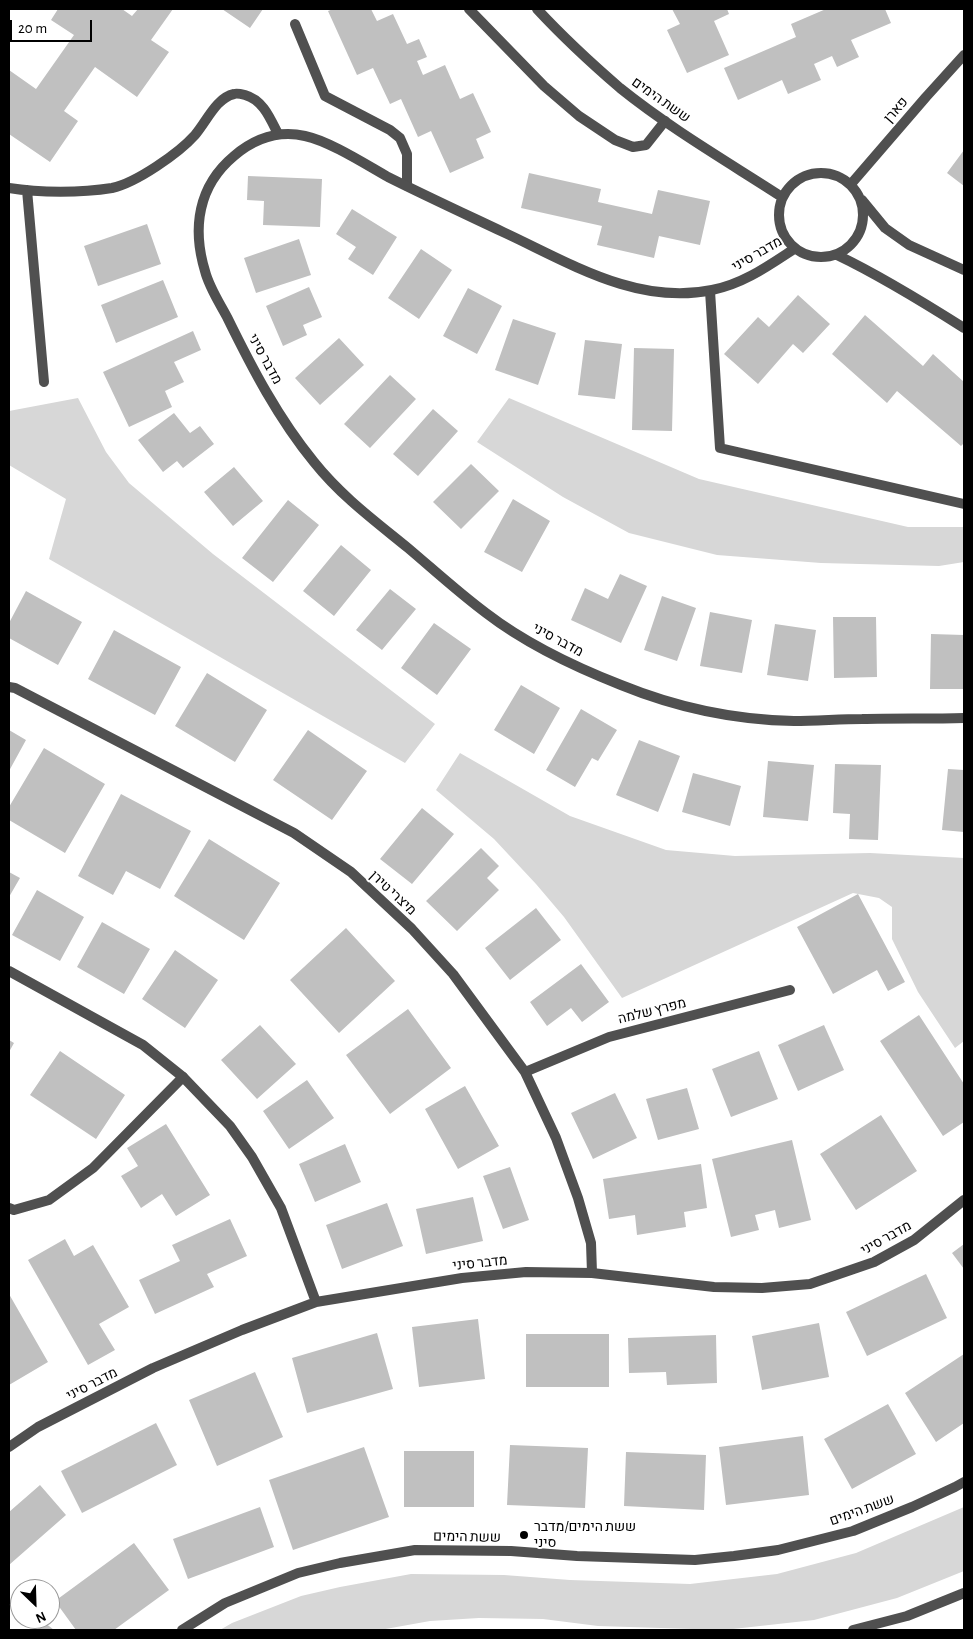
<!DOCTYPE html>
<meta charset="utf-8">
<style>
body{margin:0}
#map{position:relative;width:973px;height:1639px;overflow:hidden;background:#fff;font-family:"Alegreya Sans",sans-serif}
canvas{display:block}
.frame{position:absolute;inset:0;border:10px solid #000;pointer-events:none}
.north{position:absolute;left:10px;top:1579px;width:50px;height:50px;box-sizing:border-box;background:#fff;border:1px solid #999;border-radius:50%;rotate:156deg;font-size:14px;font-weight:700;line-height:20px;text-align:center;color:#000}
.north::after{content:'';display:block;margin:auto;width:18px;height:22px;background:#000;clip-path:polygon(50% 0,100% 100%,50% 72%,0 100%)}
.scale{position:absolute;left:10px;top:20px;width:82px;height:22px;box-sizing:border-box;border:2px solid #000;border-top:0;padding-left:6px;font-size:15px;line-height:18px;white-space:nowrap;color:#000;-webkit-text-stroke:4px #fff;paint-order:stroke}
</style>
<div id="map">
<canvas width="973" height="1639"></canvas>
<div class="frame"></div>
<div class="north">N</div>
<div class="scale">20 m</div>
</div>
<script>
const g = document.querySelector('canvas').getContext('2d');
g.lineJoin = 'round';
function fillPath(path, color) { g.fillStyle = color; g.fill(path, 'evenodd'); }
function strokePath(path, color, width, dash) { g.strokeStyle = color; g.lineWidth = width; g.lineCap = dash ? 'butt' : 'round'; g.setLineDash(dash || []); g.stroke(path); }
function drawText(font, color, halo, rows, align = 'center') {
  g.font = font + ' "Alegreya Sans",Heebo,sans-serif'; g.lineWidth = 4; g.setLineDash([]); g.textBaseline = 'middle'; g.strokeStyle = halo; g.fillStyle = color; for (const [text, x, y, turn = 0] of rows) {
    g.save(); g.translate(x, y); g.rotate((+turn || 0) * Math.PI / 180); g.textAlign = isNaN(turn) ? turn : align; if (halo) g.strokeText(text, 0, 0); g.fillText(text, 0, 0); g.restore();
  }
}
const green = new Path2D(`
 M 78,398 L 106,452 L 129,483 L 213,554 L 435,724 L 405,763 L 49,559 L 66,499 L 9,465 L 9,411 Z
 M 509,398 L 699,479 L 908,527 L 964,527 L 964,562 L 939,566 L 821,563 L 717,555 L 629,533 L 563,497 L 477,442 Z
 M 460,753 L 570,816 L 666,850 L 735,856 L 870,853 L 964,858 L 964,1041 L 955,1048 L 918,992 L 892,939 L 892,907 L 879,898 L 853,893 L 622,998 L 564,917 L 536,884 L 494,839 L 436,790 Z
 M 964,1507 L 964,1571 L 897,1598 L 814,1620 L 724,1630 L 598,1626 L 543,1619 L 479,1618 L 430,1621 L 380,1630 L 220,1630 L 232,1623 L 301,1596 L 340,1587 L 411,1574 L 504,1575 L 570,1580 L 690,1584 L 777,1574 L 856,1553 Z`);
const building = new Path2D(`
 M 58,9 L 122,9 L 132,16 L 138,9 L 173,9 L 151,40 L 169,52 L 137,97 L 95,67 L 64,111 L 78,121 L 50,162 L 9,134 L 9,70 L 36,89 L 74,35 L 51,20 Z
 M 222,9 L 263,9 L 250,28 Z
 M 333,9 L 371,9 L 377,21 L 393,14 L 407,44 L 419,39 L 427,57 L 417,61 L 423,75 L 445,65 L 460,99 L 473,93 L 491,132 L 476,139 L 484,158 L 450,173 L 431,131 L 418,137 L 401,99 L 390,104 L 373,68 L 357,75 L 328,11 Z
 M 672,9 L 727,9 L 729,14 L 714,21 L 729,55 L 687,73 L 667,30 L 680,24 Z
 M 826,9 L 885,9 L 891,23 L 851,40 L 859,57 L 837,67 L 832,56 L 814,64 L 821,80 L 788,94 L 782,80 L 738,100 L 724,68 L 796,37 L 791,24 Z
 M 964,150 L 964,186 L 947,173 Z
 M 529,173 L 601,189 L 598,202 L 652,214 L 658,190 L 710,201 L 700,245 L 659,236 L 654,258 L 597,245 L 602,226 L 521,208 Z
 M 248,176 L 322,179 L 320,227 L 263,225 L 264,201 L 247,200 Z
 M 352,209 L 397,237 L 373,275 L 348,259 L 356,247 L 336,234 Z
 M 147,224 L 161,264 L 98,286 L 84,246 Z
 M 299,239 L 311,275 L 256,293 L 244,258 Z
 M 421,249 L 452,270 L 419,319 L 388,298 Z
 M 163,280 L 178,317 L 116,343 L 101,305 Z
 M 309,287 L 322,317 L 303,325 L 307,335 L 283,346 L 266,306 Z
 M 468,288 L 502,306 L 477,354 L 443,336 Z
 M 798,295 L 830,324 L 803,353 L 793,344 L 758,384 L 724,354 L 758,317 L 769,327 Z
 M 865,315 L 923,366 L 933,354 L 964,382 L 964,443 L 961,446 L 897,391 L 887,403 L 832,354 Z
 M 513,319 L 556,333 L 538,385 L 495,370 Z
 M 193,331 L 201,350 L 174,362 L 184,382 L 165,391 L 172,407 L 129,427 L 103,372 Z
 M 339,338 L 364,365 L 320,405 L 295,378 Z
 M 585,340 L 622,344 L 615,399 L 578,395 Z
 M 634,348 L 674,349 L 672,431 L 632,430 Z
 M 390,375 L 416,399 L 370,448 L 344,424 Z
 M 433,409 L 458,431 L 418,476 L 393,454 Z
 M 174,413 L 190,433 L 200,426 L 214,444 L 183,468 L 177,461 L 163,472 L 138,440 Z
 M 471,464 L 499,491 L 461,529 L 433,502 Z
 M 234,467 L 263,501 L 233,526 L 204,492 Z
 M 513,499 L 550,521 L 522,572 L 484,552 Z
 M 288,500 L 319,525 L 273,582 L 242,558 Z
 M 341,545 L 371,570 L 334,616 L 303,591 Z
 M 620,574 L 647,586 L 621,643 L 571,620 L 585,588 L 608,599 Z
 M 390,589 L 416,609 L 382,650 L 356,630 Z
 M 26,591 L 82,622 L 58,665 L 9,638 L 9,623 Z
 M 662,596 L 696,608 L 677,661 L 644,650 Z
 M 710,612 L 752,620 L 742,673 L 700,666 Z
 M 833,617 L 876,617 L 877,677 L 834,678 Z
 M 434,623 L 471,649 L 437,695 L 401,668 Z
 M 775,624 L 816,630 L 808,681 L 767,675 Z
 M 114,630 L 181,667 L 155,715 L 88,679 Z
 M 931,634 L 964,635 L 964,689 L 930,689 Z
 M 207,673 L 267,710 L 235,762 L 175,726 Z
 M 521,685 L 560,708 L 534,754 L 494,730 Z
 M 581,709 L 617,730 L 598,761 L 592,758 L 575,787 L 546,770 Z
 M 9,730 L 26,740 L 9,771 Z
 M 308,730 L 367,771 L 332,820 L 273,780 Z
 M 639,740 L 680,756 L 658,812 L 616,795 Z
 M 44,748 L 105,784 L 65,853 L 9,820 L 9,807 Z
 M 768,761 L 814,765 L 808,821 L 763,817 Z
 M 835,764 L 881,765 L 878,840 L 849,839 L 850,814 L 833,813 Z
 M 948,769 L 964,770 L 964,832 L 942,830 Z
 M 693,773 L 741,786 L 730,826 L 682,812 Z
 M 121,794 L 191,831 L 160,889 L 126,871 L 113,895 L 78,876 Z
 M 422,808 L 454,834 L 412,884 L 380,859 Z
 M 209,839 L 280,883 L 244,940 L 174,896 Z
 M 481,848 L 499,866 L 487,878 L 499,890 L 457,931 L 426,901 Z
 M 9,872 L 20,878 L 9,897 Z
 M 37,890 L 84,917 L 60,961 L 12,935 Z
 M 858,894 L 905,982 L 888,991 L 877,970 L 833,994 L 797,927 Z
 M 536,908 L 561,940 L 510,980 L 485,948 Z
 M 102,922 L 150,949 L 124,994 L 77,967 Z
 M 346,928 L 395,981 L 339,1033 L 290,980 Z
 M 175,950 L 218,980 L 185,1028 L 142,999 Z
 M 581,964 L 609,1002 L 582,1022 L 571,1008 L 547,1026 L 530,1002 Z
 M 408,1009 L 451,1068 L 390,1114 L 346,1055 Z
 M 919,1015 L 964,1084 L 964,1122 L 943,1136 L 880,1041 Z
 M 260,1025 L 296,1064 L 257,1099 L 221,1060 Z
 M 824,1025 L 844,1070 L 798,1091 L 778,1045 Z
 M 9,1040 L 14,1043 L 9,1052 Z
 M 60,1051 L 125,1095 L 96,1139 L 30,1095 Z
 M 759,1051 L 778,1099 L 731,1117 L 712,1069 Z
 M 307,1080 L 334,1118 L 289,1149 L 263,1111 Z
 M 465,1086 L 499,1146 L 458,1169 L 425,1109 Z
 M 687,1088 L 699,1129 L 658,1140 L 646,1099 Z
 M 615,1093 L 637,1138 L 593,1159 L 571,1113 Z
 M 881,1115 L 917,1171 L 856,1210 L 820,1154 Z
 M 166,1124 L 210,1195 L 176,1216 L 162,1194 L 141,1208 L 121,1176 L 138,1166 L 127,1148 Z
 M 792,1140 L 811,1220 L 779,1228 L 775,1210 L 755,1215 L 759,1230 L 731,1237 L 712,1159 Z
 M 345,1144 L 361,1182 L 315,1202 L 299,1164 Z
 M 701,1164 L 707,1208 L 684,1212 L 686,1227 L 637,1235 L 635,1215 L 609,1219 L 603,1179 Z
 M 510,1167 L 529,1220 L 503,1229 L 483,1176 Z
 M 473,1197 L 483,1241 L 426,1254 L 416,1209 Z
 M 387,1203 L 403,1246 L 342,1269 L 326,1225 Z
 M 230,1219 L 247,1256 L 207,1274 L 214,1287 L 155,1314 L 139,1280 L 180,1261 L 172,1245 Z
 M 65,1239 L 74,1256 L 93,1245 L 129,1307 L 99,1324 L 115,1350 L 88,1365 L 28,1260 Z
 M 964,1244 L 964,1269 L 952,1253 Z
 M 926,1274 L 947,1318 L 867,1356 L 846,1312 Z
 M 9,1294 L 48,1362 L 9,1385 Z
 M 478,1319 L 485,1379 L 419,1387 L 412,1327 Z
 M 819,1323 L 829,1377 L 762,1390 L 752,1336 Z
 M 377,1333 L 393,1389 L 307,1413 L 292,1358 Z
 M 526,1334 L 609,1334 L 609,1387 L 526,1387 Z
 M 716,1335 L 717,1383 L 667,1385 L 666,1372 L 629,1373 L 628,1338 Z
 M 964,1354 L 964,1423 L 936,1442 L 905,1393 Z
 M 255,1372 L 283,1437 L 217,1466 L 189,1400 Z
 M 888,1404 L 916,1454 L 852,1489 L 824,1439 Z
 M 156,1423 L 177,1465 L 82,1513 L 61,1471 Z
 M 803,1436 L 809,1495 L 726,1505 L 719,1447 Z
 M 510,1445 L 588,1448 L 585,1508 L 507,1505 Z
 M 364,1447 L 389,1517 L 293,1550 L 269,1480 Z
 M 404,1451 L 474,1451 L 474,1507 L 404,1507 Z
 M 626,1452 L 706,1455 L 704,1510 L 624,1506 Z
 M 40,1485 L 66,1515 L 9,1565 L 9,1512 Z
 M 260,1507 L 274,1547 L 188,1579 L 173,1539 Z
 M 134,1543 L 169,1590 L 114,1630 L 76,1630 L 55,1601 Z
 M 44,1622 L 54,1630 L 37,1630 Z`);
const service = new Path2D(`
 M 469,9 L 544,86 L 579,116 L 615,140 L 633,147 L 646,145 L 665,121
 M 295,24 L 325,96 L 390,130 L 400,138 L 407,154 L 407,186
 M 9,188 C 40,193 81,193 112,188 C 136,183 179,153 195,135 C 207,121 216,98 234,94 C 237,93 241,94 245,95 C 263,100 270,118 278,134
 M 27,190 L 44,382
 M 710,291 L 720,448 L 964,504
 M 9,1208 L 14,1210 L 49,1200 L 93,1168 L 183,1077`);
const minor = new Path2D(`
 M 794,249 C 768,266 743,284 712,290 C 637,306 568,262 503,232 C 465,214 426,196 388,177 C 365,164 329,141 305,136 C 278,130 254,139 234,156 C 198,186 192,228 205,271 C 209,287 219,302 227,317 C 252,368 278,418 314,462 C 341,496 375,521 408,548 C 434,570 459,593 486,613 C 525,643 575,667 621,685 C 675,707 736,720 794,721 C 817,721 840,719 862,719 C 896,718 930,719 964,718
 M 9,687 L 15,688 L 294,833 L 351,872 L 412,929 L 453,974 L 525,1072 L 556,1138 L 578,1198 L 591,1243 L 592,1273
 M 9,971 L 143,1045 L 183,1077 L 230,1126 L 252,1157 L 281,1208 L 316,1302
 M 525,1072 L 609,1037 L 790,990
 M 9,1447 L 38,1427 L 153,1368 L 242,1330 L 316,1302 L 462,1278 L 526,1272 L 592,1273 L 714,1287 L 762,1288 L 810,1284 L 874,1262 L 914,1240 L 964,1200`);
const tertiary = new Path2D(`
 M 537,9 C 563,37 591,63 620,88 C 671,129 728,162 782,197
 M779 215a42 42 0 1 1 84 0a42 42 0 1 1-84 0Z
 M 851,184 L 926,97 L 964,55
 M 862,200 L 885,228 L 909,245 L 964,270
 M 837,255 C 881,276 923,302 964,328
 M 182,1630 L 225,1603 L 298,1573 L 340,1563 L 415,1550 L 511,1551 L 577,1556 L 695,1560 L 734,1556 L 778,1550 L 853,1531 L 912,1507 L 955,1487 L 964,1482
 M 853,1630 L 907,1616 L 964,1593`);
const markers = [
 [524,1535,5,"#000"]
];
const streetNames = [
 ["ששת הימים",661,100,35],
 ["פארן",896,110,-49],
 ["מדבר סיני",757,254,-30],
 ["מדבר סיני",265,359,61],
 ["מדבר סיני",558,640,28],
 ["מיצרי טירן",393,893,43],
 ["מפרץ שלמה",652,1011,-14],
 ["מדבר סיני",886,1238,-29],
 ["מדבר סיני",480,1263,-6],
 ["מדבר סיני",92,1384,-27],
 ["ששת הימים",862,1510,-20],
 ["ששת הימים",467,1537,1]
];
const poiNames = [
 ["ששת הימים/מדבר",534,1527],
 ["סיני",534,1543]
];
fillPath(green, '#d7d7d7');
fillPath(building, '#c0c0c0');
strokePath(service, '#505050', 10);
strokePath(minor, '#505050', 10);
strokePath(tertiary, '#505050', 10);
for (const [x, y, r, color] of markers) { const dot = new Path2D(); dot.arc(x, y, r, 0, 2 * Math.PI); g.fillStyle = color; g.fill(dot); strokePath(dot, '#fff', 2); }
drawText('14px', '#000', '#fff', streetNames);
drawText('14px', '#000', '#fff', poiNames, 'left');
</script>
